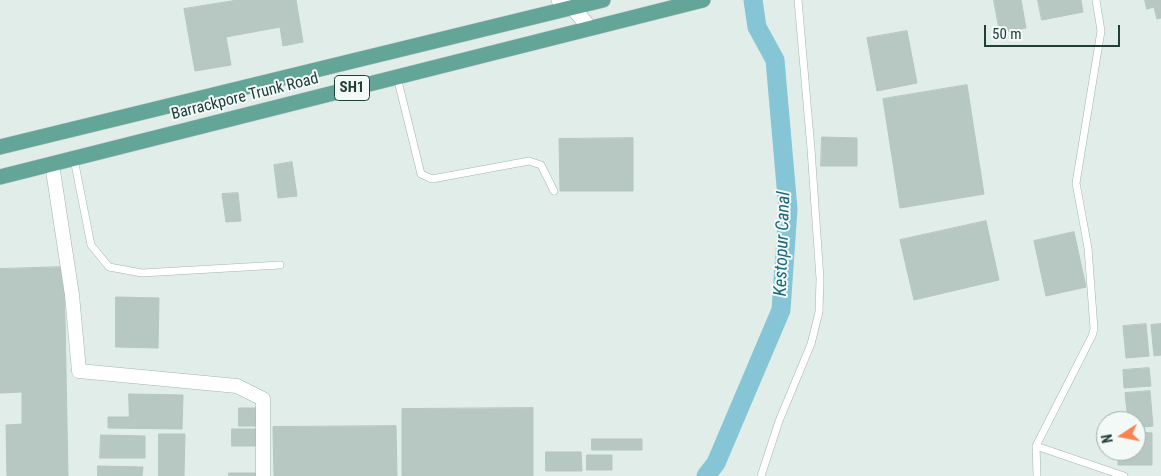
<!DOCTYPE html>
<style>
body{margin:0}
#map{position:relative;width:1161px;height:476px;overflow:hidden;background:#e1ede8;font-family:"Roboto Condensed",sans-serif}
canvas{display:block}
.north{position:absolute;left:1096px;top:411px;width:50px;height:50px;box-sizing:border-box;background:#f2f9f6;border:1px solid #9eafaa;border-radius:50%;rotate:259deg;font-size:14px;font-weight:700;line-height:20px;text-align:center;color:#203f38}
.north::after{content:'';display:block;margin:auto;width:18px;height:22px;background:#fb8351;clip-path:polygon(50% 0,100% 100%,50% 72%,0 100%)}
.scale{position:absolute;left:984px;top:25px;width:136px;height:22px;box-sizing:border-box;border:2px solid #203f38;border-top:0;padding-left:6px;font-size:15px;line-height:18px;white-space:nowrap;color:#203f38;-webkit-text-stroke:4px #f2f9f6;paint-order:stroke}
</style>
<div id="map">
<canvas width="1161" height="476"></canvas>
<div class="north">N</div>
<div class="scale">50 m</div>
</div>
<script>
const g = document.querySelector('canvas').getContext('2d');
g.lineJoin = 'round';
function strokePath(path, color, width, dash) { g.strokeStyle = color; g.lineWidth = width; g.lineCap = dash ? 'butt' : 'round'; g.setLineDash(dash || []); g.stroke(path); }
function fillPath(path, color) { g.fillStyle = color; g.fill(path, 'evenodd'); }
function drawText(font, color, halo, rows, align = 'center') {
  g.font = font + ' "Roboto Condensed",sans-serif'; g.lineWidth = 4; g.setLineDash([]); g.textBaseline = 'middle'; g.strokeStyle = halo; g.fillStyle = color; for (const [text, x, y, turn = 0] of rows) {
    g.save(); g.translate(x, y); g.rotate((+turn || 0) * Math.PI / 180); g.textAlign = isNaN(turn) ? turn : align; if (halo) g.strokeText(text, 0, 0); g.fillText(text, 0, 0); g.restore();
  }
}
const canal = new Path2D(`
 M 706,476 L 716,463 L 781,310 L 788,209 L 775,60 L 757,27 L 753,0`);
const building = new Path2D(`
 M 238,0 L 296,0 L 303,42 L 283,46 L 280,27 L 226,37 L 231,65 L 195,71 L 184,9 Z
 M 994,0 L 1021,0 L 1026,28 L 1000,33 Z
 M 1038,0 L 1081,0 L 1083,12 L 1042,20 Z
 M 1145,0 L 1161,0 L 1161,18 L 1157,19 L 1154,7 L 1147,9 Z
 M 907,31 L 917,83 L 877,91 L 867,38 Z
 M 967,85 L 984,194 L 900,208 L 883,99 Z
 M 822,137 L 857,138 L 857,166 L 821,166 Z
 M 633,138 L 633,191 L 560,191 L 559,139 Z
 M 292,162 L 297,196 L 278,198 L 274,165 Z
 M 238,193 L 241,221 L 226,222 L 222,194 Z
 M 986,221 L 999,280 L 914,300 L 900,240 Z
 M 1074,232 L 1086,287 L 1046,296 L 1034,241 Z
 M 64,267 L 68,476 L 7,476 L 6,425 L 22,424 L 22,392 L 0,393 L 0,269 Z
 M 116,297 L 159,298 L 158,348 L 116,347 Z
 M 1146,324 L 1149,356 L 1126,358 L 1123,326 Z
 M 1161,324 L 1161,355 L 1154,356 L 1151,325 Z
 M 1149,368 L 1151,386 L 1124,388 L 1123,370 Z
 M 1150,391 L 1153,426 L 1136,428 L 1136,421 L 1128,421 L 1125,393 Z
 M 129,394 L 183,395 L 182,429 L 108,428 L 108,417 L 129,417 Z
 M 239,408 L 261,408 L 260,426 L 239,426 Z
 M 533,408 L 533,476 L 402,476 L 402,409 Z
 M 396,426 L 397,476 L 274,476 L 273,427 Z
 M 232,429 L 257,429 L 256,446 L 232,446 Z
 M 1136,432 L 1152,433 L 1152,465 L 1118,465 L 1118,451 L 1136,451 Z
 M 159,434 L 185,434 L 184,476 L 159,476 Z
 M 101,435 L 145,436 L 145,458 L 100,458 Z
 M 592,439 L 642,439 L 642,450 L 592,450 Z
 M 546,452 L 581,452 L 582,471 L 546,471 Z
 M 587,455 L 612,455 L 612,470 L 587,470 Z
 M 98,466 L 143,467 L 142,476 L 98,476 Z
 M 229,473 L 260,473 L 260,476 L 229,476 Z`);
const lane = new Path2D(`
 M 397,77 L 421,174 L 432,179 L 529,161 L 541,165 L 554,191
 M 74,159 L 91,245 L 109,267 L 142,273 L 280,265
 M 1036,446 L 1124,476
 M 761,476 L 779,421 L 811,344 L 819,312 L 820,279 L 811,149 L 798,0
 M 1037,476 L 1036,446 L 1092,336 L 1094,329 L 1088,248 L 1076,183 L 1101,31 L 1096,0`);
const street = new Path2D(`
 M 52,164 L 72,295 L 79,371 L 237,386 L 263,399 L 263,476`);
const secondary = new Path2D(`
 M 559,0 L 573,8 L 590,28`);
const primary = new Path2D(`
 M 0,147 L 603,0
 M 0,177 L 703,0`);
const shields = [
 [352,88,35]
];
const shieldNames = [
 ["SH1",352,88]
];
const streetNames = [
 ["Barrackpore Trunk Road",245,97,-14]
];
const waterNames = [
 ["Kestopur Canal",783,244,-88]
];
strokePath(canal, '#85c5d5', 19);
fillPath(building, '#b6c8c1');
strokePath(building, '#b3c7c0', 1);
strokePath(lane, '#a3b5b0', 8);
strokePath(street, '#a3b5b0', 15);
strokePath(secondary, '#9fb9b1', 16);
strokePath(primary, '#c1c9c7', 16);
strokePath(lane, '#fff', 7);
strokePath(street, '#fff', 14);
strokePath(secondary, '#fff', 15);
strokePath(primary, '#63a597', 15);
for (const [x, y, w] of shields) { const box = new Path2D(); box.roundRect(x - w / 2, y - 12.5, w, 25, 4); g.fillStyle = '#f2f9f6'; g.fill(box); strokePath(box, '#203f38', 1); }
drawText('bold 15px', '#203f38', null, shieldNames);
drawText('16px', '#203f38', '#f2f9f6', streetNames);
drawText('italic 18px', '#16687f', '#f2f9f6', waterNames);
</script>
